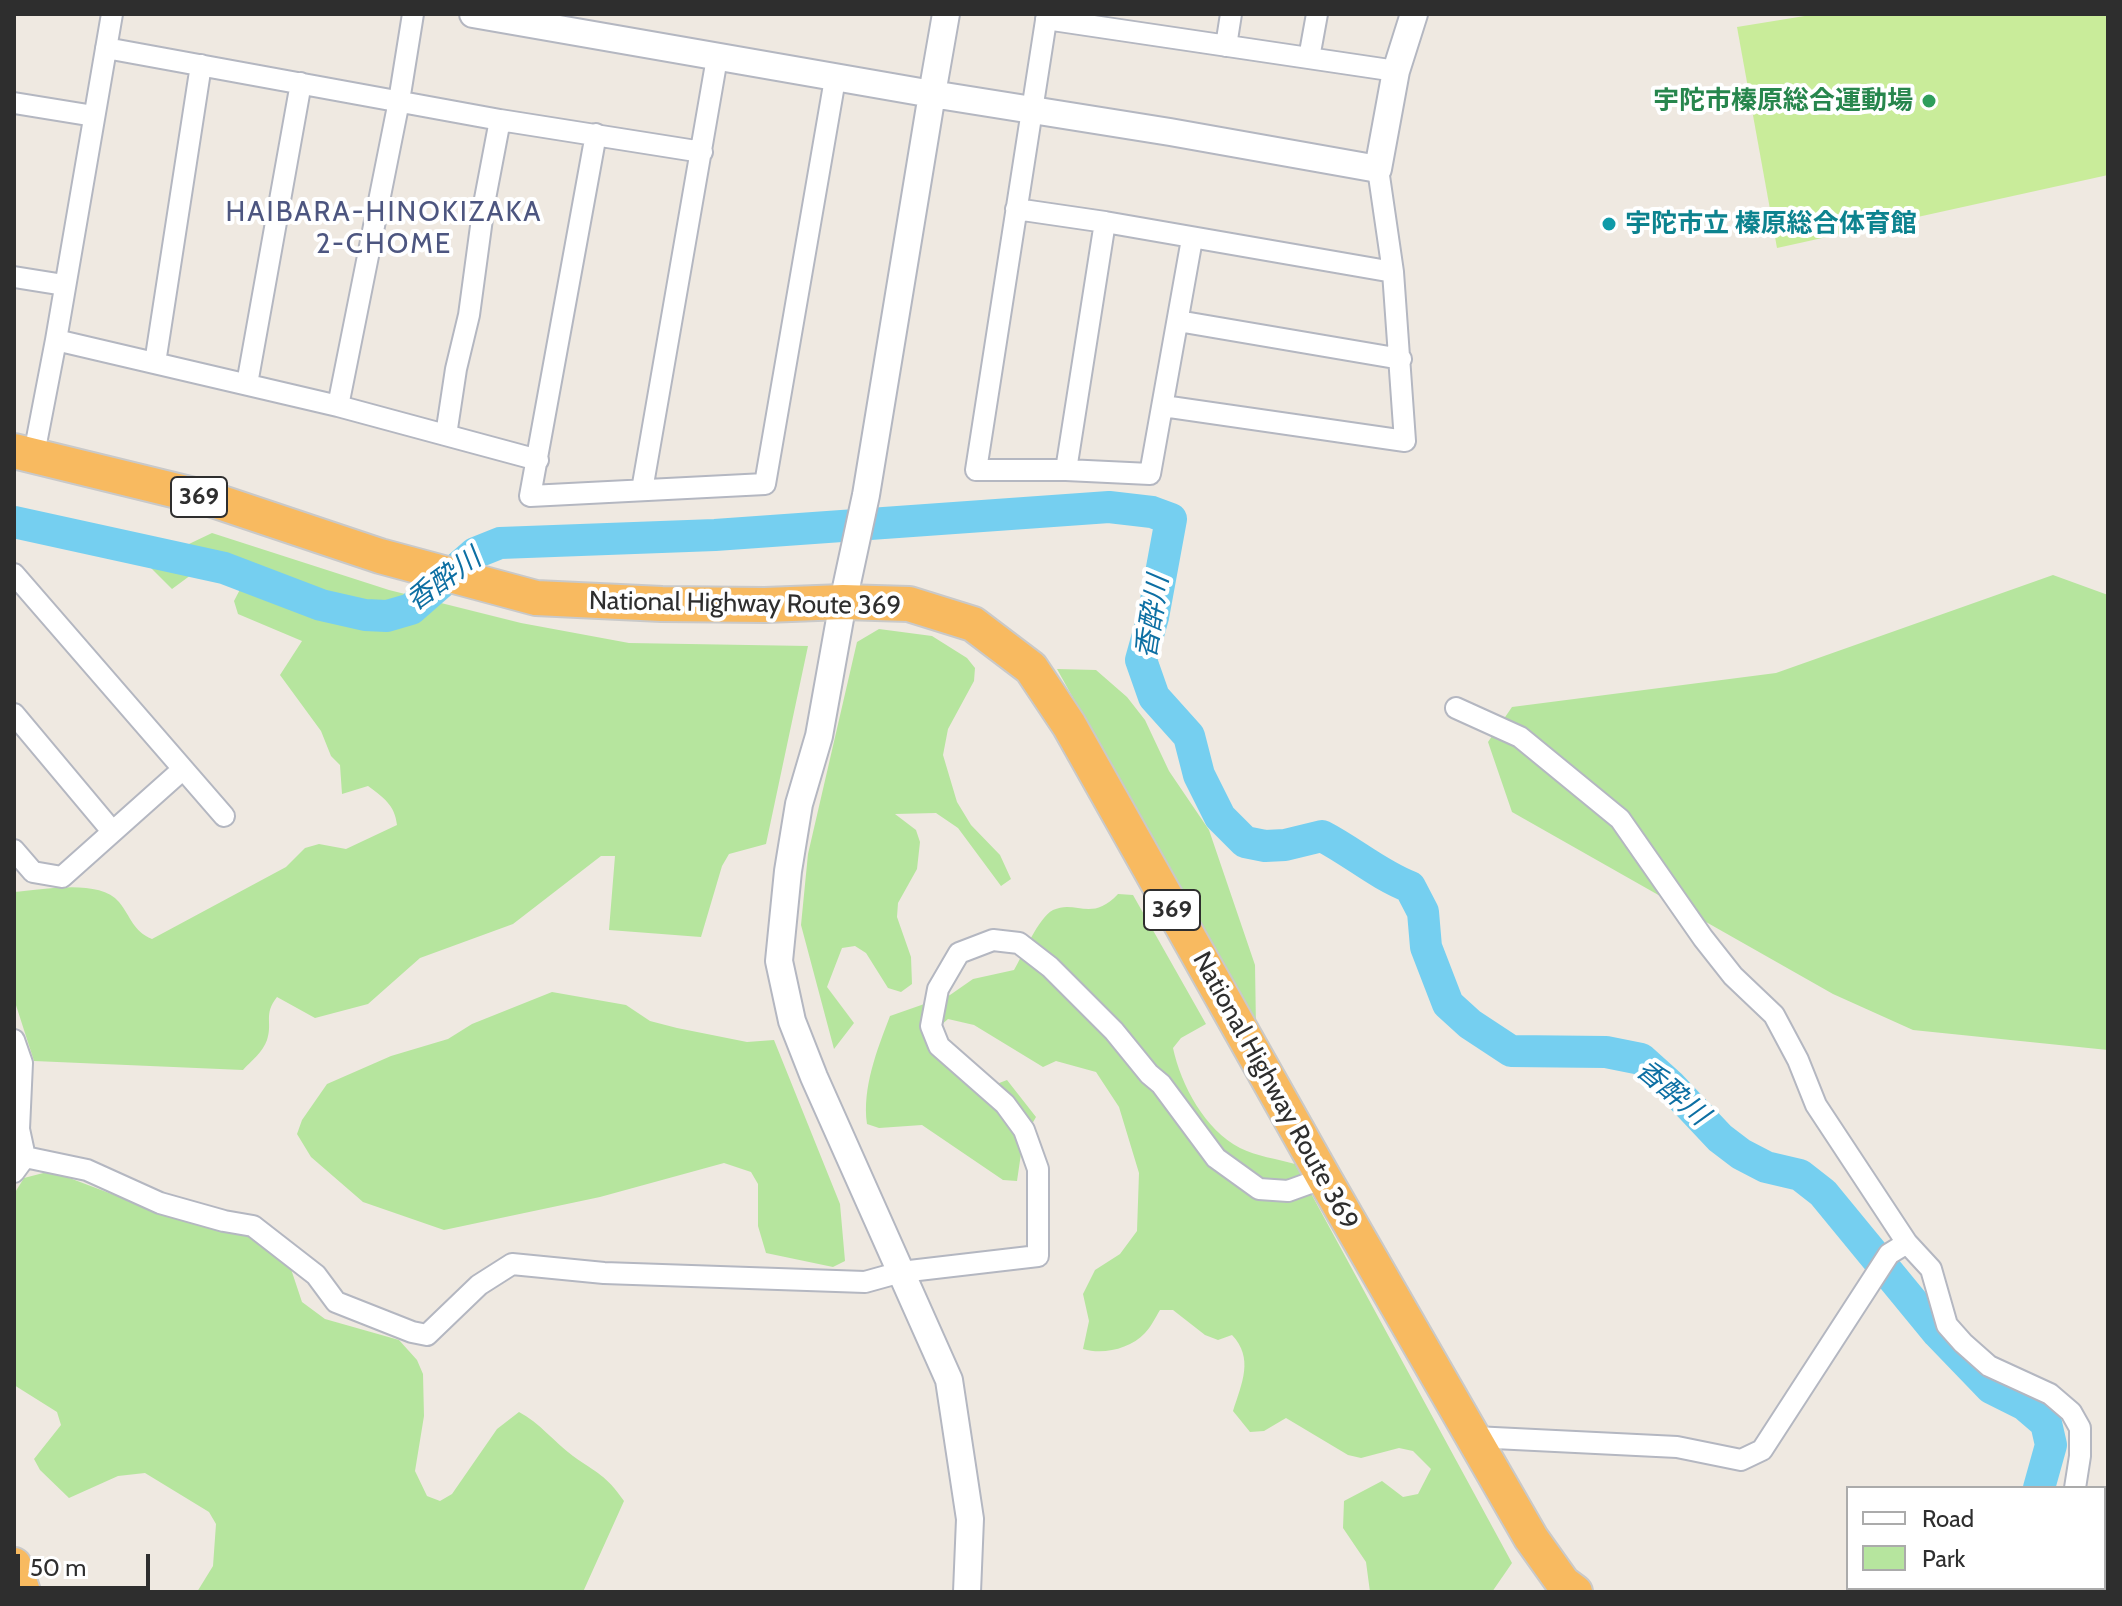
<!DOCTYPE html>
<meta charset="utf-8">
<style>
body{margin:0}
#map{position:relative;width:2122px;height:1606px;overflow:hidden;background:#efe9e1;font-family:Cabin,sans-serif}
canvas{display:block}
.frame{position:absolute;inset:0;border:16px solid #2e2e2e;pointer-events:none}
.legend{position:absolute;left:1846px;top:1486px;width:260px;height:104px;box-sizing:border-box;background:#fff;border:2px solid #ababab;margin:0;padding:10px 14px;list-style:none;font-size:24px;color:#2e2e2e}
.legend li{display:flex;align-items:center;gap:16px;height:40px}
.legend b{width:40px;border:2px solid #ababab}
.scale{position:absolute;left:16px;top:1554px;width:134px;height:36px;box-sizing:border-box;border:4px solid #2e2e2e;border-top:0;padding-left:10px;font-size:24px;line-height:28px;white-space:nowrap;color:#2e2e2e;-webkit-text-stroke:6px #fff;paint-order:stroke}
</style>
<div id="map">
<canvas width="2122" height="1606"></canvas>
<div class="frame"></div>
<ul class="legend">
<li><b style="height:10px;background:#fff"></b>Road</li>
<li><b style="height:22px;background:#b6e59e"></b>Park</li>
</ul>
<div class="scale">50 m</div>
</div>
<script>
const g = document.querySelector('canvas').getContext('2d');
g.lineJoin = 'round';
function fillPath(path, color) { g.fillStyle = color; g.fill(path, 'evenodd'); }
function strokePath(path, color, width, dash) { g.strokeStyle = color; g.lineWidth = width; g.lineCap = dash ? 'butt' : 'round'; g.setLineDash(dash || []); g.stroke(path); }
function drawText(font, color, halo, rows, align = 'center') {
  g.font = font + ' Cabin,"Noto Sans JP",sans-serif'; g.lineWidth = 8; g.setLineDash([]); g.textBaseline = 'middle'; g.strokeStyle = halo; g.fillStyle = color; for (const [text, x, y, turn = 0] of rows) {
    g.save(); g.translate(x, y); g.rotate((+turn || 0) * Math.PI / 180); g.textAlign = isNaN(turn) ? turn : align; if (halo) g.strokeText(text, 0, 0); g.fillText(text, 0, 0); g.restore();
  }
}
const green = new Path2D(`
 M 212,533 L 389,590 L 521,623 L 629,643 L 808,646 L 766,844 L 729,854 L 722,866 L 701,937 L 609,930 L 615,856 L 601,856 L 513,924 L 420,958 L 368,1004 L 315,1018 L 277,997 C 263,1015 273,1022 267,1040 C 263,1052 251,1061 243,1070 L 34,1061 L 14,999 L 14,892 C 42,890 99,878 119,902 C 131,917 133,931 152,939 L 286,867 L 305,848 L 319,844 L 346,849 L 397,825 C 395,805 383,797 368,786 L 342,794 L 340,765 L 331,756 L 321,731 L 280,675 L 302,641 L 238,614 L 234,601 L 248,574 L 218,555 L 172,589 L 147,564 Z
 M 2053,575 L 2108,595 L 2108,1050 L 1913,1030 L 1833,994 L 1512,812 L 1488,742 L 1512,707 L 1776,673 Z
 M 879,629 L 932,636 L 967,658 L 975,668 L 974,681 L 948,729 L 943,755 L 957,802 L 971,825 L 1000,855 L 1011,879 L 1001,886 L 958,828 L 936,813 L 895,814 L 916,830 L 920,842 L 917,869 L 898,903 L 897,917 L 911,957 L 912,984 L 901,992 L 888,988 L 866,953 L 855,946 L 842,948 L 827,987 L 854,1023 L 834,1049 L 801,925 L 808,854 L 857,642 Z
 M 1057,669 L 1096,670 L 1127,697 L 1145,720 L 1169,771 L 1209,830 L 1255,965 L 1256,1028 Z
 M 1118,894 L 1133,895 L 1206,1024 L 1181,1038 L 1173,1048 C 1181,1085 1205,1130 1240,1148 C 1256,1156 1277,1159 1295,1164 L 1512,1563 L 1492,1592 L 1370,1592 L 1366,1562 L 1343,1528 L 1344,1501 L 1382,1481 L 1403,1497 L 1418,1494 L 1431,1469 L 1413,1451 L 1399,1448 L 1361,1458 L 1348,1455 L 1286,1418 L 1264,1431 L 1250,1432 L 1233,1411 C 1242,1383 1254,1358 1232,1335 L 1218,1340 L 1205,1335 L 1173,1310 L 1160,1310 C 1155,1318 1151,1327 1145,1333 C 1130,1349 1103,1355 1083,1349 L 1089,1321 L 1083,1294 L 1095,1270 L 1120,1254 L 1137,1231 L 1139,1173 L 1119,1107 L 1096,1072 L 1056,1061 L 1043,1067 L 974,1025 L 948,1019 L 924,1040 L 976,1092 L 1007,1080 L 1036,1117 L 1023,1140 L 1017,1181 L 1003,1180 L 922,1125 L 879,1128 L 867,1124 C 862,1088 877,1050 890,1016 L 950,995 L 973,979 L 1014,970 C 1023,955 1038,918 1053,910 C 1076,899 1091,923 1118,894 Z
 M 552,992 L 626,1005 L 650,1021 L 677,1028 L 747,1042 L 774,1040 L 840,1204 L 845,1261 L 833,1267 L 766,1253 L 758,1226 L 758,1184 L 751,1172 L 724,1163 L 600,1197 L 444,1230 L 363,1202 L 311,1157 L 297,1134 L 302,1120 L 327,1084 L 391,1056 L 448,1039 L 472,1024 Z
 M 51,1171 L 162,1213 L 246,1234 L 289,1263 L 302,1302 L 325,1319 L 399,1340 L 417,1360 L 423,1374 L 424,1416 L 415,1471 L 427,1496 L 440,1501 L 452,1494 L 497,1429 L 519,1412 C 540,1423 554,1442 573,1456 C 598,1474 605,1474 624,1501 L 583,1592 L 197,1592 L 213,1566 L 216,1524 L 209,1512 L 145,1473 L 118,1476 L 69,1498 L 40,1470 L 34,1459 L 61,1425 L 57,1412 L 14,1385 L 14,1194 L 24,1178 Z`);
const pitch = new Path2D(`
 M 1817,14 L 2108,14 L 2108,175 L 1777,248 L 1737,27 Z`);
const river = new Path2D(`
 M 14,522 L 224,568 L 321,605 L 365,615 L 387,616 L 411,609 L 475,553 L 500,543 L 715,535 L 1109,507 L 1152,512 L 1171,519 L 1153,617 L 1141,660 L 1154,697 L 1189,736 L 1199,775 L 1220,817 L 1245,842 L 1265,846 L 1285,845 L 1322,836 C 1353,852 1377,874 1410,887 L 1423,912 L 1426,947 L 1448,1004 L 1470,1024 L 1511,1051 L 1606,1052 L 1641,1059 L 1671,1086 L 1720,1138 L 1741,1154 L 1766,1167 L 1800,1175 L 1823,1193 L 1938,1333 L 1991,1388 L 2025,1405 L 2046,1423 L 2051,1445 L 2039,1488
 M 2098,1588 L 2099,1592`);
const minor = new Path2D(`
 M 1047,14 L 976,470 L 1066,470 L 1150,474 L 1192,239
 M 1046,19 L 1396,71
 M 1226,46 L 1231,14
 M 106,48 L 500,120 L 702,152
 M 1309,58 L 1317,14
 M 14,103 L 94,116
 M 596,134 L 530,496 L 765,484 L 835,79
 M 1016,209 L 1105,222 L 1393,272
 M 14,277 L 64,285
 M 1178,321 L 1401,359
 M 56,340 L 338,406 L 538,460
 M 155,363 L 201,65
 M 247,384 L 301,83
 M 338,406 L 399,101 L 413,14
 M 1163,406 L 1405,441 L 1393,272 L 1378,169
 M 446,435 L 456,369 L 469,315 L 484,204 L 500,120
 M 34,454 L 56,340 L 112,14
 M 1066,470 L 1105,222
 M 642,490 L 717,58
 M 14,574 L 224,816
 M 1456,708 L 1520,737 L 1620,819 L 1703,938 L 1733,976 L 1774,1015 L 1798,1060 L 1816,1105 L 1907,1243
 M 14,714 L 112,831
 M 14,850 L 33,872 L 62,877 L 182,770
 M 14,1040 L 22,1063 L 19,1129 L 25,1157 L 14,1172
 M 25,1157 L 87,1170 L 160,1203 L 224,1221 L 253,1226 L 316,1275 L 336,1302 L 412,1332 L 427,1335 L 479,1285 L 512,1264 L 604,1273 L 865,1282 L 901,1272 L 1038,1256 L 1038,1169 L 1024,1130 L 1005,1104 L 939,1046 L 931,1026 L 938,989 L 959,953 L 993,940 L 1019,943 L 1050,967 L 1114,1031 L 1149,1074 L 1161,1084 L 1216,1158 L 1259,1189 L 1288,1191 L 1324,1178
 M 1474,1437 L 1677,1447 L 1741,1460 L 1762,1450 L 1889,1254 L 1907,1243 L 1931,1269 L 1947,1325 L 1963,1343 L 1989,1366 L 2050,1394 L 2071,1412 L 2080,1428 L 2080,1456 L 2075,1488
 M 2104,1554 L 2108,1556`);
const tertiary = new Path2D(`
 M 473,14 L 932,94 L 946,14
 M 967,1592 L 970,1519 L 949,1380 L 814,1077 L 792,1021 L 779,961 L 788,871 L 799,804 L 819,736 L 843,602 L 866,495 L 932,94 L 1170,132 L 1378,169 L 1396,71 L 1414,14`);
const trunk = new Path2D(`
 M 14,451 L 210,499 L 380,556 L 536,598 L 662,604 L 765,605 L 843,602 L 909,604 L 973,624 L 1031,668 L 1069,725 L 1324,1178 L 1531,1538 L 1563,1583 L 1575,1592
 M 14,1565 L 23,1592`);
const markers = [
 [1929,101,8,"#2e9e5b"],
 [1609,224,8,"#0f9aa8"]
];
const shields = [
 [199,497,56],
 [1172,910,56]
];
const shieldNames = [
 ["369",199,497],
 ["369",1172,910]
];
const leisureNames = [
 ["宇陀市榛原総合運動場",1913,101]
];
const cultureNames = [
 ["宇陀市立 榛原総合体育館",1625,224]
];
const streetNames = [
 ["National Highway Route 369",745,604,1],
 ["National Highway Route 369",1275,1091,61]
];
const neighbourhoodNames = [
 ["HAIBARA-HINOKIZAKA",384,213],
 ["2-CHOME",384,245]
];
const waterNames = [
 ["香酔川",444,580,-36],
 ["香酔川",1153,617,-81],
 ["香酔川",1672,1093,40]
];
fillPath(green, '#b6e59e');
fillPath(pitch, '#c9ec9a');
strokePath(river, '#75cff0', 32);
strokePath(minor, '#b4b7c1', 24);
strokePath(tertiary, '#b4b7c1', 30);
strokePath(trunk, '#c9c9c9', 38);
strokePath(minor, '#fff', 20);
strokePath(tertiary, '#fff', 26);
strokePath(trunk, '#f8ba60', 34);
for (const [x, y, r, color] of markers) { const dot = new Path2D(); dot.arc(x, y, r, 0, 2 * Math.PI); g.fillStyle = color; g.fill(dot); strokePath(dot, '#fff', 3); }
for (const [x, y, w] of shields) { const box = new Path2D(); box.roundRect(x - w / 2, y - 20, w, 40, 6); g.fillStyle = '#fff'; g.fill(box); strokePath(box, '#2e2e2e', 2); }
drawText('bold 24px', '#2e2e2e', null, shieldNames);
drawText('bold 26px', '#27864d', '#fff', leisureNames, 'right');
drawText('bold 26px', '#0d838f', '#fff', cultureNames, 'left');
drawText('26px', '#2e2e2e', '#fff', streetNames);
g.letterSpacing = '2px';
drawText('28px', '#4d5680', '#fff', neighbourhoodNames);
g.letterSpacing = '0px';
drawText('italic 28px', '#0d6fa3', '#fff', waterNames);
</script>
